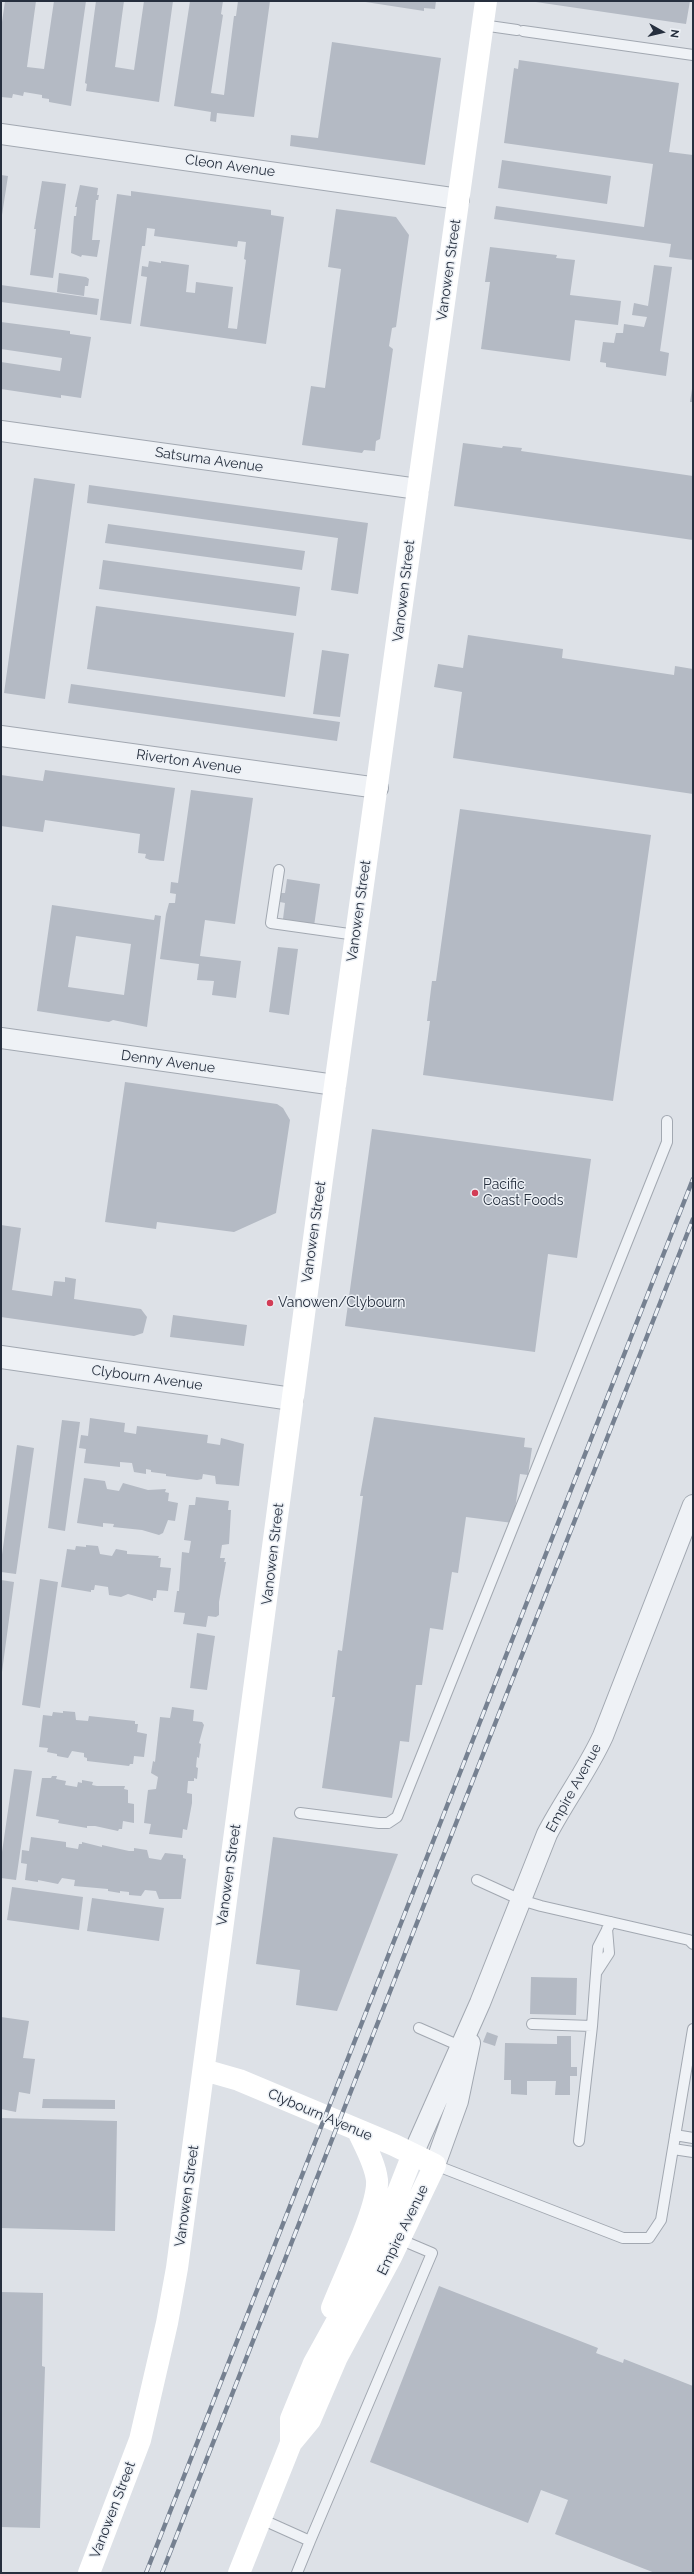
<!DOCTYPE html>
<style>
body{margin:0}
#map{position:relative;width:694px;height:2574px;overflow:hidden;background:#dde1e7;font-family:Raleway,sans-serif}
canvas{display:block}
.frame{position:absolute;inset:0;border:2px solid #262f3e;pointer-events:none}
.north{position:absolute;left:642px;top:12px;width:40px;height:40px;-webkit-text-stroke:3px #ecf0f5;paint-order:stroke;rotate:98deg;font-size:11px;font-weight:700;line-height:16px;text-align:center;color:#262f3e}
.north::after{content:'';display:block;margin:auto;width:14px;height:18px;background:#262f3e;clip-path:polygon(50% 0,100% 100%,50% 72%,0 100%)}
</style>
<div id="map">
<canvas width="694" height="2574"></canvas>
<div class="frame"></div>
<div class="north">N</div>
</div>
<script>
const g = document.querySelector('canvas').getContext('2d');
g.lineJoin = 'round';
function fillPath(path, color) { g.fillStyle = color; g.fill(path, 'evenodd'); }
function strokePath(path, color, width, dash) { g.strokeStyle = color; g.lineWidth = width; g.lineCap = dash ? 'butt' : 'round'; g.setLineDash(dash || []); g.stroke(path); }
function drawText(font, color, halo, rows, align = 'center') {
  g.font = font + ' Raleway,sans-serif'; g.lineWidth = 3; g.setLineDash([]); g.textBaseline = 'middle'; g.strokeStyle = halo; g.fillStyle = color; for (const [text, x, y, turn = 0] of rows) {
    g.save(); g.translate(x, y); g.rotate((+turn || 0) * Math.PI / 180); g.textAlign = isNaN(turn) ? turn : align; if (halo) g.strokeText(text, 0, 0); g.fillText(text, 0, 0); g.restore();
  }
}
const building = new Path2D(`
 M 5,1 L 36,1 L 27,67 L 44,69 L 54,1 L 86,1 L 71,106 L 49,102 L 49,99 L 42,98 L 42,95 L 24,92 L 23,96 L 13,94 L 12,98 L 1,97 L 1,29 Z
 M 96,1 L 124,1 L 115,67 L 134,70 L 144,1 L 173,1 L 159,102 L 86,91 L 87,84 L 85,83 Z
 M 190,1 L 223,1 L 221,14 L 223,15 L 211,93 L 224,95 L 234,16 L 236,16 L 238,1 L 270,1 L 254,117 L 217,113 L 216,122 L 210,121 L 211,112 L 174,106 Z
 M 359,1 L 436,1 L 435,9 L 424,8 L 424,11 Z
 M 529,1 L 690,1 L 686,24 Z
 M 332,42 L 441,58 L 425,165 L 290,146 L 291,135 L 318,138 Z
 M 519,60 L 679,83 L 669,152 L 693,155 L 693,260 L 669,257 L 671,244 L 494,219 L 496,206 L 644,227 L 653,164 L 504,143 L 514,68 L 518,69 Z
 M 502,160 L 611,176 L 607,204 L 498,188 Z
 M 1,175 L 8,176 L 2,215 L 1,214 Z
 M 42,181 L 66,184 L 53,278 L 30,275 L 36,229 L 34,229 Z
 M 80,185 L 98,188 L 97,195 L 99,195 L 98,200 L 96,200 L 92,240 L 100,240 L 97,257 L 82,255 L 81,257 L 71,253 L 74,216 L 76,216 L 77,207 L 75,207 Z
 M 131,191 L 271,210 L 271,215 L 284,217 L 266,344 L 140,326 L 147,277 L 141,276 L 142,266 L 148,267 L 149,261 L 161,263 L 161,261 L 189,265 L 186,292 L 195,293 L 196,282 L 233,287 L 228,328 L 237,329 L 246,260 L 244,259 L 246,242 L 238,241 L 237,247 L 154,236 L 155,229 L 147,228 L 145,246 L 142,246 L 131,324 L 100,320 L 117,194 L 131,196 Z
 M 336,209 L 396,217 L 409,235 L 396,327 L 392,328 L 389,346 L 393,349 L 380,439 L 376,441 L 375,451 L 364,450 L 362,453 L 302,445 L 311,386 L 325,388 L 341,269 L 328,267 Z
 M 490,247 L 557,255 L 556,258 L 575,260 L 570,295 L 621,301 L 618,325 L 575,320 L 570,361 L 481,349 L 490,282 L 485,282 Z
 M 654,265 L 672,267 L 660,351 L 669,353 L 666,376 L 606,367 L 606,363 L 600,362 L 603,342 L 614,343 L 616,333 L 623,333 L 624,324 L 644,327 L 647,317 L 632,315 L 634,303 L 648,306 Z
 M 59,273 L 86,277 L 89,279 L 88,286 L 85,286 L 84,296 L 57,292 Z
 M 1,285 L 99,299 L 97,315 L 1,302 Z
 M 1,322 L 70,331 L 70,334 L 91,337 L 81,398 L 61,395 L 61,398 L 1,389 L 1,362 L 60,371 L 62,358 L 1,349 Z
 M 692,389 L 693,390 L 693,402 L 690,402 Z
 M 463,443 L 502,448 L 503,446 L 522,448 L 521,451 L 693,476 L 693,540 L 454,506 Z
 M 34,478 L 75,484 L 45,699 L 4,693 Z
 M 89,485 L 368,523 L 358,594 L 331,590 L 338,538 L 87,503 Z
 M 108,524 L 305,551 L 302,570 L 105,543 Z
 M 103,560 L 300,587 L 296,616 L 99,589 Z
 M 96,606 L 294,633 L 285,697 L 87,669 Z
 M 468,635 L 563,649 L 562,658 L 674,675 L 675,666 L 693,669 L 693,794 L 453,758 L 462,692 L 434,687 L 438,664 L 463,668 Z
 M 322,650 L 349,654 L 340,717 L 313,714 Z
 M 71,684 L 340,722 L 337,741 L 68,703 Z
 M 45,770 L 175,788 L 164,861 L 150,860 L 145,858 L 146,854 L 138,853 L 140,834 L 45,820 L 43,832 L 1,826 L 1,775 L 43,781 Z
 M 191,790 L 253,798 L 235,924 L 205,920 L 200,956 L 241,961 L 236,998 L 212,995 L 214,981 L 197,980 L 199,964 L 160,959 L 166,914 L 169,903 L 175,903 L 176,894 L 170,893 L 171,882 L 178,883 Z
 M 460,809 L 651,835 L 613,1101 L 423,1075 L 430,1021 L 427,1021 L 432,981 L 436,981 Z
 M 287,879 L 320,884 L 314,926 L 295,924 L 295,921 L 283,919 L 285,903 L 280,902 L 281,893 L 285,893 Z
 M 52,905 L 154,920 L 155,915 L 161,916 L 147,1027 L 113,1020 L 109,1022 L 37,1011 ZM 76,936 L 131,944 L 124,995 L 68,987 Z
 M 278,947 L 298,949 L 289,1015 L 269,1012 Z
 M 125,1082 L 277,1104 L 283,1108 L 290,1120 L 276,1213 L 234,1232 L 157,1222 L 156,1229 L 105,1222 Z
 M 372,1129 L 591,1159 L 577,1258 L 548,1254 L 535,1352 L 345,1326 Z
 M 1,1225 L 21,1228 L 12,1290 L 52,1296 L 54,1281 L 65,1282 L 65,1277 L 76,1279 L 74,1299 L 141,1309 L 147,1317 L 143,1333 L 134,1336 L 1,1317 Z
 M 173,1315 L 247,1325 L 244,1346 L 170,1337 Z
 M 374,1417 L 525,1438 L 524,1447 L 532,1448 L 528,1475 L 520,1474 L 513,1523 L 466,1517 L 458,1573 L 452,1572 L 443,1630 L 430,1628 L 422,1685 L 416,1685 L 409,1742 L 400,1741 L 392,1798 L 322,1788 L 335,1697 L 332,1697 L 338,1650 L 342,1651 L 363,1496 L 360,1496 Z
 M 90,1418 L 125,1423 L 124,1432 L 136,1434 L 137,1426 L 208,1435 L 207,1443 L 220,1445 L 221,1438 L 244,1444 L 239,1486 L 216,1484 L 215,1476 L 203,1474 L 202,1479 L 197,1480 L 166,1476 L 166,1474 L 151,1472 L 151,1470 L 146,1469 L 146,1474 L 134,1472 L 132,1463 L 120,1462 L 120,1467 L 84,1463 L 86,1449 L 79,1448 L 81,1435 L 88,1436 Z
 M 62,1420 L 80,1422 L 65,1531 L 48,1528 Z
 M 17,1445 L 34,1448 L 16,1574 L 1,1572 L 1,1562 Z
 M 84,1478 L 105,1481 L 107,1489 L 119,1491 L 123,1483 L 148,1490 L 166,1489 L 165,1492 L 169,1493 L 168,1501 L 178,1503 L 175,1521 L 168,1520 L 163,1533 L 159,1535 L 142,1530 L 113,1527 L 114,1524 L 103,1523 L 103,1527 L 77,1523 Z
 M 196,1497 L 229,1501 L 228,1510 L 231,1510 L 229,1544 L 222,1545 L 220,1558 L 225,1558 L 224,1562 L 226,1562 L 219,1602 L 219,1615 L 216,1617 L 208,1616 L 206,1627 L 183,1624 L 185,1613 L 174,1612 L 177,1591 L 179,1591 L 182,1552 L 189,1553 L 191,1541 L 184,1540 L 189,1505 L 195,1505 Z
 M 86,1545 L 98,1546 L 100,1554 L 112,1556 L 116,1549 L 127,1551 L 127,1554 L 159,1556 L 158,1558 L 161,1558 L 160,1567 L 171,1568 L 168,1591 L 157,1590 L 156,1598 L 153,1598 L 153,1601 L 128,1594 L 121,1597 L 109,1595 L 108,1587 L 95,1585 L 94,1590 L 91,1590 L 91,1592 L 61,1587 L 67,1549 L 75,1550 L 76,1546 L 86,1547 Z
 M 40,1579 L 58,1582 L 40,1708 L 22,1705 Z
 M 1,1580 L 14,1582 L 2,1672 L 1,1671 Z
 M 197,1633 L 215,1636 L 207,1690 L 190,1688 Z
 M 172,1707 L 194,1710 L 193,1721 L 202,1722 L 204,1725 L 199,1743 L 201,1744 L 199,1758 L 197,1757 L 196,1767 L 198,1768 L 197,1779 L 194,1778 L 194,1781 L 188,1781 L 187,1793 L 192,1794 L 192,1803 L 187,1830 L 183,1829 L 182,1838 L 149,1834 L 151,1824 L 144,1823 L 148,1790 L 156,1789 L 158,1777 L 151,1773 L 153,1761 L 155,1762 L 160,1717 L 170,1718 Z
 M 63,1711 L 75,1712 L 76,1720 L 88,1721 L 89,1716 L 135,1721 L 135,1724 L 138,1724 L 137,1732 L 147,1734 L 144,1757 L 134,1756 L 133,1764 L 130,1764 L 129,1766 L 87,1761 L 87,1758 L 84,1757 L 84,1753 L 72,1751 L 68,1758 L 57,1756 L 57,1754 L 47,1752 L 48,1748 L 39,1747 L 43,1715 L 52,1716 L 53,1712 L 63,1713 Z
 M 14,1769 L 32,1771 L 16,1880 L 1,1878 L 1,1859 Z
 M 52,1776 L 57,1776 L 56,1779 L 66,1781 L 65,1785 L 77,1787 L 78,1782 L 82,1783 L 82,1780 L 93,1782 L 92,1785 L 97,1786 L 125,1786 L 124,1789 L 128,1790 L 128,1803 L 134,1804 L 134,1823 L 123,1821 L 122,1829 L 119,1829 L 118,1831 L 95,1826 L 87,1826 L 87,1828 L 58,1823 L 59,1820 L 36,1816 L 42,1778 L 51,1778 Z
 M 31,1837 L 66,1842 L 66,1847 L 78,1849 L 79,1844 L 82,1844 L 82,1842 L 102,1847 L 102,1845 L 129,1851 L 134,1851 L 134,1848 L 147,1850 L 149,1858 L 161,1860 L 165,1853 L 183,1855 L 183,1858 L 186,1859 L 181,1899 L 159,1899 L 156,1891 L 145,1890 L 141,1896 L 129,1895 L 129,1892 L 120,1891 L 120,1893 L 108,1891 L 108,1889 L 74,1886 L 75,1880 L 62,1878 L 58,1884 L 38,1880 L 38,1882 L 25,1880 L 27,1864 L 21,1863 L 22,1850 L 29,1851 Z
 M 273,1837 L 398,1854 L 337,2011 L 296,2005 L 300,1970 L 256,1964 Z
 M 12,1887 L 83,1897 L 79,1930 L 7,1920 Z
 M 92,1898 L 164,1908 L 159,1941 L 87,1931 Z
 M 531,1977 L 577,1978 L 576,2015 L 530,2014 Z
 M 1,2017 L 29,2021 L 23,2058 L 35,2059 L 30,2094 L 19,2092 L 16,2112 L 1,2109 Z
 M 487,2032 L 498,2036 L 495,2046 L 483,2042 Z
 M 557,2036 L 571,2036 L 571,2067 L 577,2067 L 577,2076 L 570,2076 L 570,2095 L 555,2095 L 556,2081 L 527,2081 L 527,2095 L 511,2094 L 511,2080 L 504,2080 L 505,2043 L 557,2044 Z
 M 43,2099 L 115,2100 L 115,2109 L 42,2108 Z
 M 1,2118 L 117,2121 L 115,2231 L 1,2228 Z
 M 439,2286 L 598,2348 L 596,2353 L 623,2363 L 624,2359 L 693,2386 L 693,2573 L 655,2573 L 555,2534 L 568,2500 L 541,2490 L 528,2523 L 370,2462 Z
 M 1,2292 L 43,2293 L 42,2366 L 45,2367 L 40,2528 L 1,2527 Z`);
const service = new Path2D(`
 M 482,25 L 517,30
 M 523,31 L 693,55
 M 279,870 L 271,923 L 356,935
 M 300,1813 L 379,1823 L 388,1823 L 397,1817 L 667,1142 L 667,1121
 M 477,1880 L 521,1900 L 541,1906 L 689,1940 L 693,1944
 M 596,1973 L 609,1953 L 607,1929
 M 532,2024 L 592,2026
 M 419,2028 L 460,2046
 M 675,2135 L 693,2138
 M 579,2141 L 592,2026 L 598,1947 L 611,1922
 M 673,2149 L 693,2152
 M 435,2165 L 623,2238 L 649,2238 L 661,2220 L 693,2029
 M 261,2519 L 310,2541 L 432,2253 L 399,2239
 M 297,2573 L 310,2541`);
const minor = new Path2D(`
 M 1,134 L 459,199
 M 1,431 L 418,489
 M 1,736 L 378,788
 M 1,1038 L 335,1085
 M 413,2154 L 480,2003 L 547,1834 C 564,1801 587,1771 603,1736 L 693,1505
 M 435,2165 L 458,2101 L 470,2043`);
const tertiary = new Path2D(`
 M 1,1357 L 292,1399`);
const secondary = new Path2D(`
 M 204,2070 L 239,2080 L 394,2145 L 435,2165 L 391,2257 L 337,2357 L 310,2420 L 291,2443 L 239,2573
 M 332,2308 C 343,2279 379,2207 377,2180 C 375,2163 365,2146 358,2131
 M 291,2443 L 291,2419 L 314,2363 L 373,2256 L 413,2154
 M 89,2573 L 140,2440 L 167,2323 L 177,2268 L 322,1179 L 486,1`);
const rail = new Path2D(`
 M 146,2573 L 693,1179
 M 162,2573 L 693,1219`);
const markers = [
 [475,1193,4,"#d23c56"],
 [270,1303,4,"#d23c56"]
];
const streetNames = [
 ["Cleon Avenue",230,166,8],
 ["Vanowen Street",449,270,-82],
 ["Satsuma Avenue",209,460,8],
 ["Vanowen Street",404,591,-83],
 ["Riverton Avenue",189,762,8],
 ["Vanowen Street",359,911,-82],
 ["Denny Avenue",168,1062,8],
 ["Vanowen Street",314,1232,-82],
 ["Clybourn Avenue",147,1378,8],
 ["Vanowen Street",273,1554,-83],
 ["Empire Avenue",574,1788,-61],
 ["Vanowen Street",229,1875,-82],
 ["Clybourn Avenue",320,2115,23],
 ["Vanowen Street",187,2196,-82],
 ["Empire Avenue",403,2230,-64],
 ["Vanowen Street",113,2510,-69]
];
const poiNames = [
 ["Pacific",483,1185],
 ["Coast Foods",483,1201],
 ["Vanowen/Clybourn",278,1303]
];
fillPath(building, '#b4bac4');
strokePath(service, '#a2a8b1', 12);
strokePath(minor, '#a2a8b1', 22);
strokePath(tertiary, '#a2a8b1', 24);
strokePath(service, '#eff2f6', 10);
strokePath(minor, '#eff2f6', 20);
strokePath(tertiary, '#eff2f6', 22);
strokePath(secondary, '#fff', 22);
strokePath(rail, '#768191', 4.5);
strokePath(rail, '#ecf0f5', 3, [9]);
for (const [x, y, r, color] of markers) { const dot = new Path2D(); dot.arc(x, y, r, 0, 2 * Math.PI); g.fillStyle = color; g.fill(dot); strokePath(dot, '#ecf0f5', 1.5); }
drawText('14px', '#262f3e', '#ecf0f5', streetNames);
drawText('14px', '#262f3e', '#ecf0f5', poiNames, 'left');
</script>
